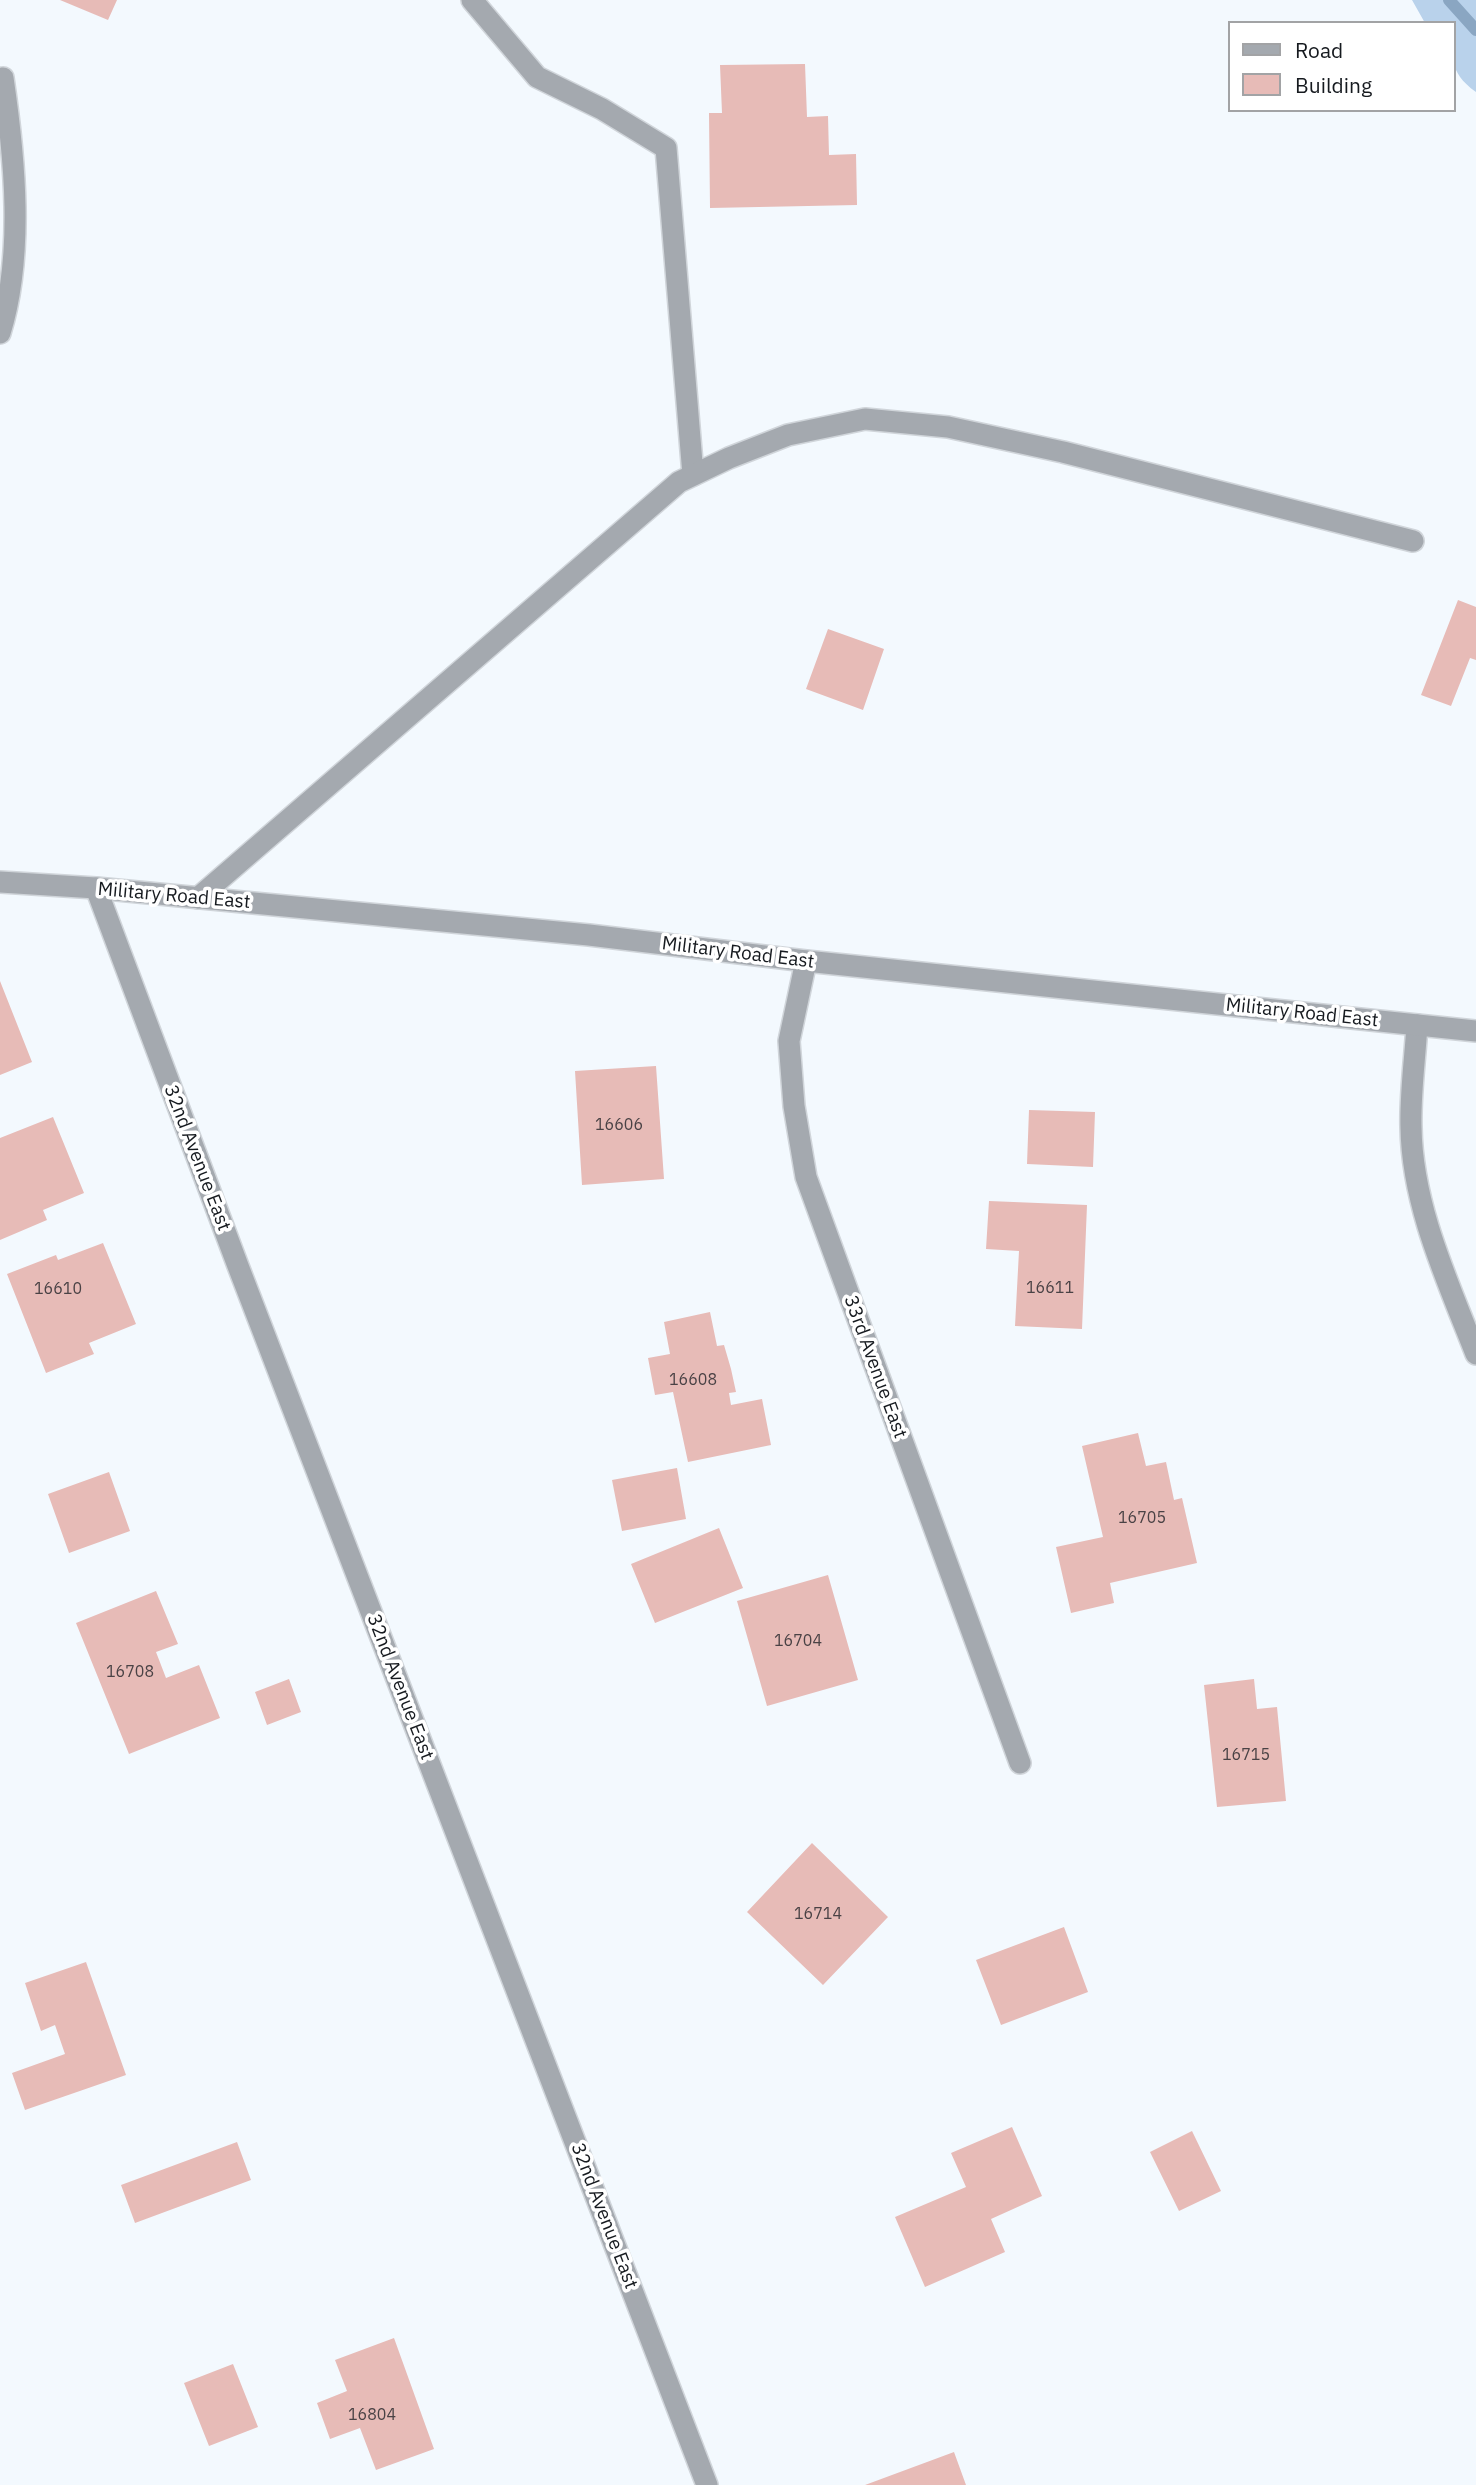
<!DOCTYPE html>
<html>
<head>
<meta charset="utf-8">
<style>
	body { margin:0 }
	#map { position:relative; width:1476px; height:2485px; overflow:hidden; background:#f3f9fe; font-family:"IBM Plex Sans",sans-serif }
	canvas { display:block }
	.legend { position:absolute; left:1228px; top:21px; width:228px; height:91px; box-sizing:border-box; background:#fff; border:2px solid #a2a3a5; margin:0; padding:9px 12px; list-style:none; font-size:21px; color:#161a1f }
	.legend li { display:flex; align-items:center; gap:14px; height:35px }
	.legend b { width:35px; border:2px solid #a2a3a5 }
</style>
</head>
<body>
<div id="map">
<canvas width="1476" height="2485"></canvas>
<ul class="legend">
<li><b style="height:9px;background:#a4a9af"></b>Road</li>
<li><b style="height:19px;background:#e7bbb7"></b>Building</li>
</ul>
</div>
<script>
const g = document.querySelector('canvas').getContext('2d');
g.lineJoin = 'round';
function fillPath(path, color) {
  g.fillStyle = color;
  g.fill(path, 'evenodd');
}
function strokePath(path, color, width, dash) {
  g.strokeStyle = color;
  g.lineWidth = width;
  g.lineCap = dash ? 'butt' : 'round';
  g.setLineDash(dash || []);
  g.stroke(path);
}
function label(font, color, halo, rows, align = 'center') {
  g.font = font + ' "IBM Plex Sans",sans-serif';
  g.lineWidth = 7;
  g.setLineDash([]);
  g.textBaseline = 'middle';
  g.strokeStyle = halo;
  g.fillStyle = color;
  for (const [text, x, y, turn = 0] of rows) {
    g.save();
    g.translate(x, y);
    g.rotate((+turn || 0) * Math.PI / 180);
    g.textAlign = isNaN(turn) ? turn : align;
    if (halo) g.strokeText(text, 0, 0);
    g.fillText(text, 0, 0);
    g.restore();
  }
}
const green = new Path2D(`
	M 1412,0 L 1476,0 L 1476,92 C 1447,71 1453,56 1453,23 L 1425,23 Z`);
const stream = new Path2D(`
	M 1449,0 L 1476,30`);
const building = new Path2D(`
	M 60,0 L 117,0 L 108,20 Z
	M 805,64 L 807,117 L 828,116 L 829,155 L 856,154 L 857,205 L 710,208 L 709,113 L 722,113 L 720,65 Z
	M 1458,600 L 1476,607 L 1476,660 L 1470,658 L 1451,706 L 1421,695 Z
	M 828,629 L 884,649 L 863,710 L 806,689 Z
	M 0,981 L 32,1062 L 0,1075 Z
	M 656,1066 L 664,1179 L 582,1185 L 575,1071 Z
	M 1029,1110 L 1095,1112 L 1093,1167 L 1027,1164 Z
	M 53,1117 L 84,1193 L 43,1210 L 47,1220 L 0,1240 L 0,1138 Z
	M 989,1201 L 1087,1205 L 1082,1329 L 1015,1326 L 1019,1251 L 986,1249 Z
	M 103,1243 L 136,1324 L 89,1343 L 94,1354 L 46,1373 L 7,1274 L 56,1255 L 58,1260 Z
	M 710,1312 L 717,1346 L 724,1345 L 731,1369 L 736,1392 L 729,1393 L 731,1405 L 762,1399 L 771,1445 L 688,1462 L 673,1392 L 655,1395 L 648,1358 L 670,1354 L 664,1322 Z
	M 1138,1433 L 1146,1466 L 1166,1462 L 1174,1500 L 1182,1498 L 1197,1563 L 1110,1583 L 1114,1603 L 1071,1613 L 1056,1547 L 1103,1537 L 1082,1446 Z
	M 677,1468 L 686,1519 L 622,1531 L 612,1480 Z
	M 109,1472 L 130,1531 L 69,1553 L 48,1494 Z
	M 719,1528 L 743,1588 L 655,1623 L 631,1564 Z
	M 828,1575 L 858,1680 L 767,1706 L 737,1601 Z
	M 156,1591 L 178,1644 L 156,1652 L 166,1678 L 199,1665 L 220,1718 L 129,1754 L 76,1623 Z
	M 289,1679 L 301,1712 L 267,1725 L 255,1692 Z
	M 1254,1679 L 1257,1709 L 1277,1707 L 1286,1801 L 1217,1807 L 1204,1685 Z
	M 812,1843 L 888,1917 L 823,1985 L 747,1912 Z
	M 1064,1927 L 1088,1992 L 1001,2025 L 976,1960 Z
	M 86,1962 L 126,2075 L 25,2110 L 12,2073 L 65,2054 L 55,2025 L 41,2031 L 25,1983 Z
	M 1012,2127 L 1042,2196 L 991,2219 L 1005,2252 L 925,2287 L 895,2217 L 966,2187 L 951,2153 Z
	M 1192,2131 L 1221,2191 L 1179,2211 L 1150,2152 Z
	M 237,2142 L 251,2180 L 135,2223 L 121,2185 Z
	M 394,2338 L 434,2449 L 376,2470 L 360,2428 L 330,2439 L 317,2403 L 347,2391 L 335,2360 Z
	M 233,2364 L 258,2427 L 209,2446 L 184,2383 Z
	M 954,2452 L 966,2485 L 865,2485 Z`);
const service = new Path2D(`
	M 472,0 L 537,77 L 602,109 L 666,148 L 693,475
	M 0,333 C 24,255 15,159 3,78`);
const minor = new Path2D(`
	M 96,888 L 238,1266 L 707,2485
	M 198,898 L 679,482 L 729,458 L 788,435 L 865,419 L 948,427 L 1063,452 L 1413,541
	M 806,961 L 789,1041 L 794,1106 L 806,1177 L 1020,1763
	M 1417,1025 C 1415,1059 1410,1094 1411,1127 C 1412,1206 1448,1282 1476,1354`);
const tertiary = new Path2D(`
	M 0,882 L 96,888 L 589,935 L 806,961 L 1476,1031`);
const numberNames = [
	["16606",619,1125],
	["16611",1050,1288],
	["16610",58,1289],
	["16608",693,1380],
	["16705",1142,1518],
	["16704",798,1641],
	["16708",130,1672],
	["16715",1246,1755],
	["16714",818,1914],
	["16804",372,2415]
];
const streetNames = [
	["Military Road East",174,896,5],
	["Military Road East",738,953,7],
	["Military Road East",1302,1013,6],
	["32nd Avenue East",197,1158,69],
	["33rd Avenue East",875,1367,70],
	["32nd Avenue East",400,1687,69],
	["32nd Avenue East",604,2216,69]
];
fillPath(green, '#b9d2eb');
strokePath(stream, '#8aa6c2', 12);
fillPath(building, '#e7bbb7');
strokePath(service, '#d0d5da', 24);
strokePath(minor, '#d0d5da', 24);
strokePath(tertiary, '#d0d5da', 24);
strokePath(service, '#a4a9af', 21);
strokePath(minor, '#a4a9af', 21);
strokePath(tertiary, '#a4a9af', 21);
label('16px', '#4a4245', null, numberNames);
label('19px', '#161a1f', '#fff', streetNames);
</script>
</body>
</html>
